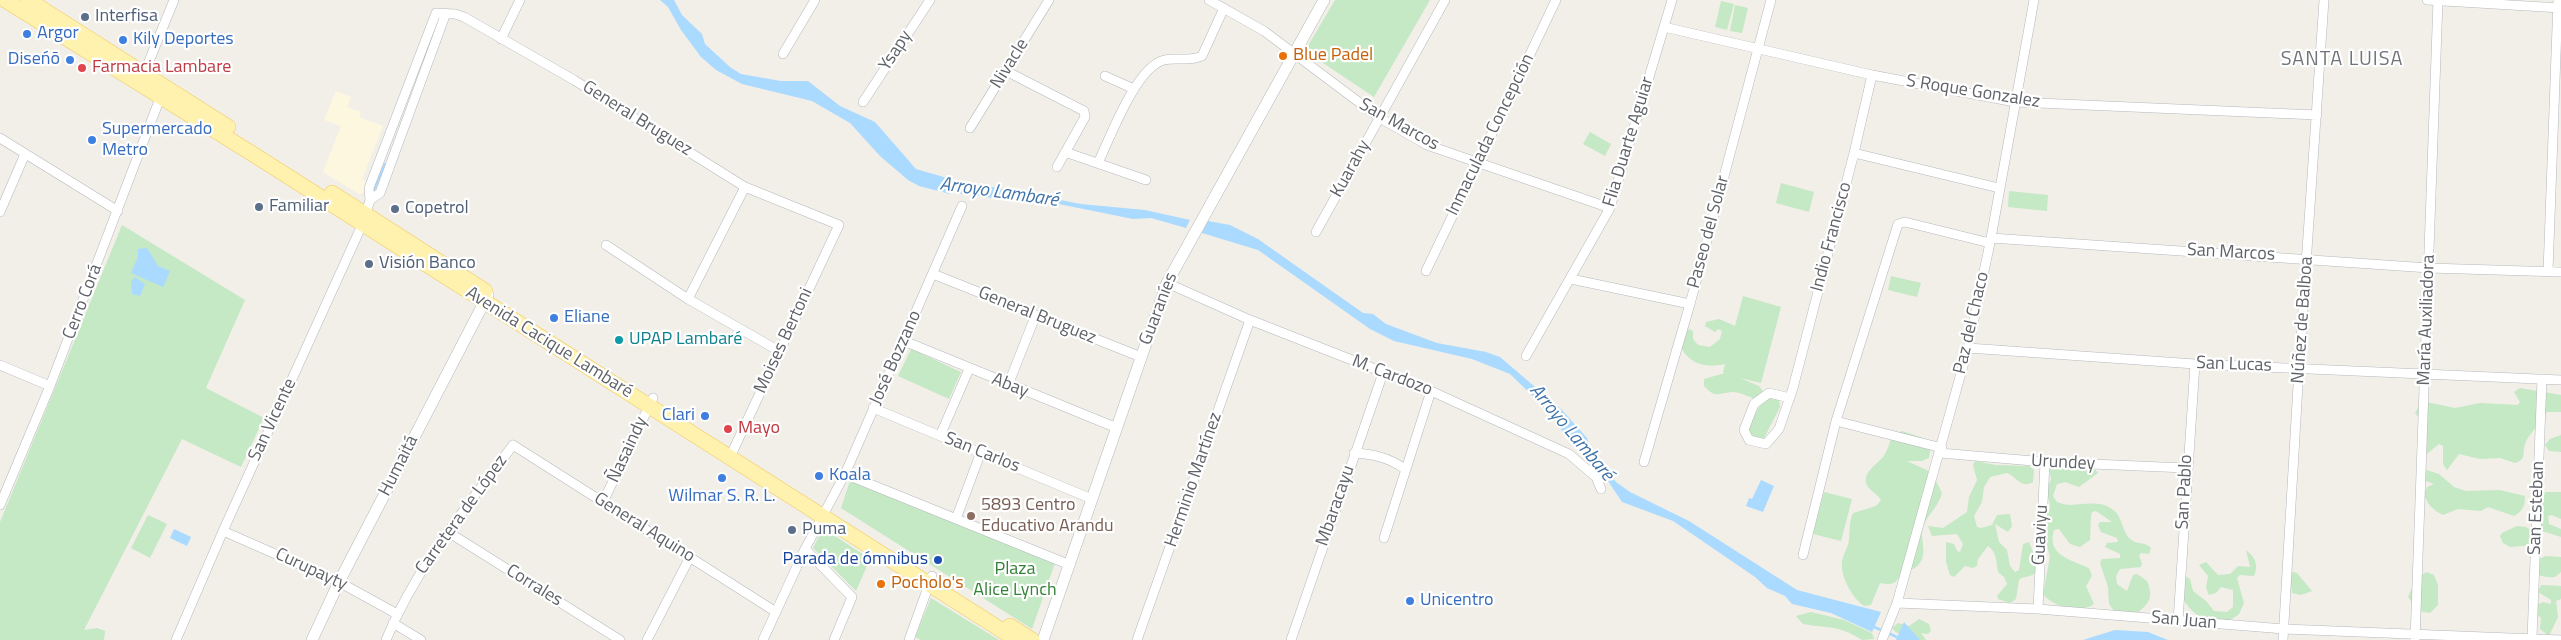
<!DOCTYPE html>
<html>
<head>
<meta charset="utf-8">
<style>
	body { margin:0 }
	canvas { display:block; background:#f1efe8 }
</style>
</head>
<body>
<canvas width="2561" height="640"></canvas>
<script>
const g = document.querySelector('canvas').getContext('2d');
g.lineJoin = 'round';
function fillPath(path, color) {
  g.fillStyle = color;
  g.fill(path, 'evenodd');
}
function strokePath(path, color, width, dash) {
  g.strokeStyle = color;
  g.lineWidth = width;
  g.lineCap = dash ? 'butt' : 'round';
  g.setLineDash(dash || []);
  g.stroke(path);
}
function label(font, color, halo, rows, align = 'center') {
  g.font = font + ' "Titillium Web",sans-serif';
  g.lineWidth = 4.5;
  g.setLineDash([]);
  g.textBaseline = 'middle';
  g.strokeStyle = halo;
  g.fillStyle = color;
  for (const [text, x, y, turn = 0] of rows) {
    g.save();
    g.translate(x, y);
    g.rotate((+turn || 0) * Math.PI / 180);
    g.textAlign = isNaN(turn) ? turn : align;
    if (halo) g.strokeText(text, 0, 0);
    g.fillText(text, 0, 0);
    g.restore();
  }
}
const commercial = new Path2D(`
	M 336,91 L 351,97 L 347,107 L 361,112 L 359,117 L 383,126 L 362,179 L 368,183 L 365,192 L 359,194 L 323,172 L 341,126 L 324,120 Z`);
const green = new Path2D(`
	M 1335,0 L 1430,0 L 1374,97 L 1305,51 Z
	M 1721,1 L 1734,4 L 1727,30 L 1715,27 Z
	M 1735,5 L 1748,8 L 1742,33 L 1730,31 Z
	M 1590,132 L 1611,144 L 1605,156 L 1583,144 Z
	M 1781,183 L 1814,192 L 1809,212 L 1776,203 Z
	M 2009,191 L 2048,195 L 2047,211 L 2008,207 Z
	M 122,225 L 245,300 L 206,388 L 264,418 L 241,467 L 182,439 L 84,630 L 97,628 L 105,631 L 104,640 L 0,640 L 0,522 Z
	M 1891,276 L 1921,283 L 1917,297 L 1888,290 Z
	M 1743,296 L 1781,307 L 1761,383 L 1740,378 L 1759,386 L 1764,393 L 1779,399 L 1780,407 L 1763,440 L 1755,440 L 1745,433 L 1760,405 L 1759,401 C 1752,398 1740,392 1733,392 C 1717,393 1716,399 1704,386 L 1704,379 L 1725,373 L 1723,372 L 1725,364 C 1706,368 1690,365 1681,347 L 1685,332 L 1689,329 L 1693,331 L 1693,339 L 1698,345 L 1710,347 L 1720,339 L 1722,331 L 1718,329 L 1715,332 L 1705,326 L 1706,322 L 1719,319 L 1735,326 Z
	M 911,349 L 961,372 L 949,399 L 898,376 Z
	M 2520,388 L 2561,395 L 2561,412 L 2547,412 C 2542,424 2529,432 2525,444 C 2522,454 2527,459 2515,463 L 2500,458 L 2480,459 L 2459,454 L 2447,470 L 2443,464 L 2443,446 L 2439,444 L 2427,454 L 2424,452 L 2422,423 L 2415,413 L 2419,406 L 2426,402 L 2455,408 L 2480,403 L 2518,405 L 2520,402 L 2514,392 Z
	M 1902,431 L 1926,439 L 1931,446 L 1929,458 L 1922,461 L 1907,461 L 1931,472 L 1942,493 C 1939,506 1928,514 1923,527 C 1919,540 1930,556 1916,567 C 1913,570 1909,569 1906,571 C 1894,579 1899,587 1880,583 L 1871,605 L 1864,606 C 1853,599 1840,576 1842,562 C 1843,554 1848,548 1849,540 C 1850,530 1849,522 1853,513 L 1876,506 L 1881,500 C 1877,493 1867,490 1866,482 C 1864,472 1877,464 1883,457 C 1888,451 1889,442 1893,435 Z
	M 2561,435 L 2561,452 L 2549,451 L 2545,445 L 2550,439 Z
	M 1975,461 L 1996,465 L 2029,466 L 2034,470 L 2033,482 C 2021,489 2017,477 2007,473 L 1990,477 L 1984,487 L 1982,502 L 1974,516 L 1977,527 L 1981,528 L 1992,525 L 1997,515 L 2010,514 L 2012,526 L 2008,532 L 1995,524 L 1999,542 L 2007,550 L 2010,566 L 2015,572 L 2019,570 L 2023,544 L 2029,542 C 2032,550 2041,566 2034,574 C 2030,577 2023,576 2019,580 L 2016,599 L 2010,603 L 1998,599 L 1997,596 L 2007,584 L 2004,577 L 1998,572 C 1996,562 1997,552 1988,546 L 1978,559 L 1977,566 L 1973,568 L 1965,566 L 1954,577 L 1950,575 L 1946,562 L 1946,542 L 1954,544 L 1957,551 L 1960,552 L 1963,544 L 1957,534 L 1932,536 L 1928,526 L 1943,528 L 1967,512 L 1969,497 L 1977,480 L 1973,465 Z
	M 2052,464 L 2094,468 L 2098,473 L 2079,487 L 2065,482 L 2057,484 L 2053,496 L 2057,502 C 2074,510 2094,497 2112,509 C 2123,516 2121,530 2130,539 C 2136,545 2145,541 2151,548 L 2149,554 L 2141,553 L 2139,556 L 2142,563 L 2141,567 L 2120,569 L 2116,576 L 2117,584 L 2127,591 L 2133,575 L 2137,574 L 2147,581 C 2154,597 2149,604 2137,613 L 2114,611 L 2109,604 L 2108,587 L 2100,563 L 2102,559 L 2120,558 L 2120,554 L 2105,547 L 2107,543 L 2118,542 L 2117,538 L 2101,532 L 2098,525 L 2100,522 L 2112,522 L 2096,511 L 2092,512 L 2091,516 L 2090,540 L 2080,547 L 2070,544 L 2059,529 L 2054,530 C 2046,555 2071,560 2089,568 L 2092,576 L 2086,586 L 2094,604 C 2080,614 2053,607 2043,594 L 2050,557 L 2042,527 L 2050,508 C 2049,490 2043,499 2051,479 L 2049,467 Z
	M 2423,469 L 2439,474 L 2454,487 L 2466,491 L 2500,490 L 2525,496 C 2525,506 2523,511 2514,516 L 2488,507 L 2481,511 L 2458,509 L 2443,515 C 2433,510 2428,505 2424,495 L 2427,487 L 2434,484 L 2423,480 Z
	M 850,481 L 1055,563 L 1032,629 L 841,508 Z
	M 1824,492 L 1852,499 L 1841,541 L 1813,534 Z
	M 2547,492 L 2561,492 L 2561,519 L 2552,515 L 2548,516 L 2549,524 L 2561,529 L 2561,537 L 2539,530 C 2536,519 2529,505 2535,494 Z
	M 148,515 L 167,524 L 150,558 L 131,548 Z
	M 2517,526 L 2526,527 L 2539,535 L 2535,545 L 2510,547 L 2503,543 L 2500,536 L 2502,533 Z
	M 823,528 L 870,559 L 856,591 L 813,548 Z
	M 2246,550 C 2255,557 2259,565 2254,576 L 2240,575 L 2237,578 L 2244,603 L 2239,614 C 2219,632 2184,615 2181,590 C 2180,586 2182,579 2183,574 L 2190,579 L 2193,591 L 2206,601 L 2214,611 L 2227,612 L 2233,607 L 2233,590 L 2221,587 L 2216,593 L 2209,595 L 2206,588 L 2208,576 L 2199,565 L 2206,562 L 2218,575 L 2230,574 L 2238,566 L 2250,567 Z
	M 2545,556 L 2561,557 L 2561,572 L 2555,577 C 2546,578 2535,576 2530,567 L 2531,564 Z
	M 2289,571 L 2297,573 L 2312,591 L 2301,595 L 2292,593 Z
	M 2426,572 L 2434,575 L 2438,585 L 2438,605 L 2430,613 L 2418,611 L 2408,597 L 2416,579 Z
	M 2541,585 L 2561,586 L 2561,599 L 2556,601 L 2558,617 L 2549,636 L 2540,629 L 2541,618 L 2535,613 L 2535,606 L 2543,602 L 2551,604 L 2551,600 L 2538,592 Z
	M 931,598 L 999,640 L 921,640 L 915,637 Z
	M 1811,612 L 1844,620 L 1872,633 L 1874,639 L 1862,640 C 1837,624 1830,629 1803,624 L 1796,616 Z
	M 1919,619 L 1929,624 L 1931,631 L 1928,634 L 1921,633 L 1926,640 C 1914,640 1900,638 1892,628 L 1898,623 L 1909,626 Z`);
const water = new Path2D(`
	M 660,0 L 674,0 L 682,15 L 702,34 L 705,44 L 730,67 L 741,74 L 781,81 L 808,81 L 840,106 L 875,122 L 916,169 L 947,178 L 950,194 L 919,186 L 908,180 L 880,156 L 850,123 L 812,101 L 742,84 L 716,70 L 701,57 L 681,30 L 668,7 Z
	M 956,180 L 1081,204 L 1145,210 L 1190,220 L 1186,228 L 1151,218 L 1133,219 L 1029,198 L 1000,199 L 956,193 Z
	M 1208,221 L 1230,225 L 1258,239 L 1363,313 L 1373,314 L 1386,324 L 1437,343 L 1486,352 L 1500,357 L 1562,410 L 1587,438 L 1592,454 L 1616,482 L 1630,492 L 1689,521 L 1797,590 L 1881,612 L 1872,632 L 1831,613 L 1792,604 L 1785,596 L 1767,588 L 1755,577 L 1673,521 L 1622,502 L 1606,478 L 1575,447 L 1541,404 L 1510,374 L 1472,359 L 1394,341 L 1370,329 L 1258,250 L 1202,233 Z
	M 147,248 L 158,266 L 170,271 L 163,287 L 131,273 L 138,257 L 138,249 Z
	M 135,277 L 145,284 L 140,296 L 132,294 L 131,282 Z
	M 1761,480 L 1774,486 L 1763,512 L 1746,506 L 1749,498 L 1752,499 Z
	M 174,529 L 191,537 L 187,546 L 170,538 Z
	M 1904,622 L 1920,640 L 1896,640 Z
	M 2115,630 L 2148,632 L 2168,640 L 2083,640 Z`);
const stream = new Path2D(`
	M 947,188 L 959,189
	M 374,190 L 385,164
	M 1872,626 L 1883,631
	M 1888,633 L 1903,640`);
const minor = new Path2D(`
	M 1209,0 L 1264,31 L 1380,118 L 1427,145 L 1610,208
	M 2427,0 L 2561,8
	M 1664,27 L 1872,75 L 2015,102 L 2317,115
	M 501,39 L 520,0
	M 783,54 L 815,0
	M 1006,71 L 1084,111 L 1085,117 L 1057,167
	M 143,76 L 174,0
	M 1105,76 L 1134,89
	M 863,102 L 930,0
	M 970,128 L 1049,0
	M 0,138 L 118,211
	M 1065,152 L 1146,180
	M 1854,153 L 1999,188
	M 1098,163 C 1110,138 1136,67 1164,60 C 1177,57 1189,62 1202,56 L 1224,8
	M 370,200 L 380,193 L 446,13
	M 0,212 L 25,154
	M 1316,232 L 1445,0
	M 1991,238 L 2429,268 L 2561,272
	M 606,245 L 688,299 L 779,351
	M 1426,271 L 1556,0
	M 2548,272 L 2558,0
	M 933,274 L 1141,357
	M 1571,279 L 1690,304
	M 1167,283 L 1250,320 L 1431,391 L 1569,454 L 1596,477 L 1601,489
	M 688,299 L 745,187
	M 904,341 L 1117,428
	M 1968,348 L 2195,364 L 2561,380
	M 1526,356 L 1610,208 L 1672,0
	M 0,365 L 50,386
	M 1008,385 L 1035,317
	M 1790,398 L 1769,393 L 1754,404 L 1744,430 L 1749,440 L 1766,444 L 1779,429 L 1793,388 L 1854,153 L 1872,75
	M 873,408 L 1092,499
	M 1836,421 L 1942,448
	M 940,436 L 969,369
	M 1354,453 C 1374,454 1389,458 1405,469
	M 1940,453 L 2045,462 L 2186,468
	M 1644,462 L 1690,304 L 1771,0
	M 845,474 L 1070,565
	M 603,502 L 653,398
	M 0,505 L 50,386 L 162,93
	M 956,519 L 981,452
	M 223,531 L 339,582 L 397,614
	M 448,532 L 620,640
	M 1384,538 L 1431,391
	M 805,549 L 852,597 L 834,640
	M 1803,555 L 1836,421 L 1898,224 L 1905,222 L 1990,243
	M 1897,603 L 2038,609 L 2284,629 L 2561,640
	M 2038,609 L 2045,462
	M 2178,621 L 2195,364
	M 393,623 L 421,640
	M 2532,638 L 2542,379
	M 176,640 L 223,531 L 362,225 L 370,200 L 369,188 L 436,13 L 455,14 L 464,17 L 574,80 L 745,187 L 839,225 L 730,457
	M 386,640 C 416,567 466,508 513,445 L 776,612
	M 647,640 L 690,557
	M 763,640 L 805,549 L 845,474 L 962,206
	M 909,640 L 932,576
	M 1137,640 L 1250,320
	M 1291,640 L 1383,373
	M 1882,640 L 1897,603 L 1968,348 L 1991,238 L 2034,0
	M 2283,640 L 2299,368 L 2324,0
	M 2415,640 L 2438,0`);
const tertiary = new Path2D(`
	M 312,640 L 339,582 L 488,295
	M 1043,640 L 1167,283 L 1324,0`);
const primary = new Path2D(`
	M 5,0 L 256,156 L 1017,640
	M 28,0 L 228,127
	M 332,193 L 485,291
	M 1010,626 L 1032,640`);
const markers = [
	[85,17,5,"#5c6f8a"],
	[27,34,5,"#3f7fe0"],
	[123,40,5,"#3f7fe0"],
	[1283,56,5,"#e8710a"],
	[70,60,5,"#3f7fe0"],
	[82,68,5,"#e0444e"],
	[92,140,5,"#3f7fe0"],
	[259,207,5,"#5c6f8a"],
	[395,209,5,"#5c6f8a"],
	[369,264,5,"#5c6f8a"],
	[554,318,5,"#3f7fe0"],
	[619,340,5,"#0f9aa8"],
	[705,416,5,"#3f7fe0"],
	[728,429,5,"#e0444e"],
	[819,476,5,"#3f7fe0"],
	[722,478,5,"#3f7fe0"],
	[971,516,5,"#8d6e63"],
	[792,530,5,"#5c6f8a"],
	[938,560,5,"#1a4fb4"],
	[881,584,5,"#e8710a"],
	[1410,601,5,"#3f7fe0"]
];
const serviceNames = [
	["Interfisa",95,17],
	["Familiar",269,207],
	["Copetrol",405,209],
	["Visión Banco",379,264],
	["Puma",802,530]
];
const shopNames = [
	["Argor",37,34],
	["Kily Deportes",133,40],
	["Diseńō",60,60,"right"],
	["Supermercado",102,130],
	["Metro",102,151],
	["Eliane",564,318],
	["Clari",695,416,"right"],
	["Koala",829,476],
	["Wilmar S. R. L.",722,497,"center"],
	["Unicentro",1420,601]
];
const streetNames = [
	["Ysapy",896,51,-57],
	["Nivacle",1010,64,-58],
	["S Roque Gonzalez",1973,92,9],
	["General Bruguez",637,119,32],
	["San Marcos",1399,125,29],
	["Inmaculada Concepción",1491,135,-64],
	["Flia Duarte Aguiar",1629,142,-73],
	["Kuarahy",1351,169,-61],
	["Paseo del Solar",1709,232,-75],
	["Indio Francisco",1832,237,-75],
	["San Marcos",2231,253,3],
	["Cerro Corá",83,302,-69],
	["Guaraníes",1159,309,-69],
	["General Bruguez",1037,316,22],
	["Núñez de Balboa",2303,320,-86],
	["María Auxiliadora",2427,320,-88],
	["Paz del Chaco",1972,323,-77],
	["Moises Bertoni",784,341,-65],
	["Avenida Cacique Lambaré",549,343,32],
	["José Bozzano",896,358,-66],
	["San Lucas",2234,365,2],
	["M. Cardozo",1392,376,21],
	["Abay",1010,386,22],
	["San Vicente",273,420,-65],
	["Ñasaindy",628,450,-65],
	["San Carlos",982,453,22],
	["Urundey",2063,463,3],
	["Humaitá",399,466,-63],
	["Herminio Martínez",1194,480,-71],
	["San Pablo",2185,492,-87],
	["Mbaracayu",1336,506,-71],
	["San Esteban",2537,508,-88],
	["Carretera de López",462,515,-54],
	["General Aquino",644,528,32],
	["Guaviyu",2041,535,-87],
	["Curupayty",311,570,25],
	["Corrales",534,586,32],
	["San Juan",2184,621,5]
];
const foodNames = [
	["Blue Padel",1293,56],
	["Pocholo's",891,584]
];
const healthNames = [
	["Farmacia Lambare",92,68],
	["Mayo",738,429]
];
const cultureNames = [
	["UPAP Lambaré",629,340]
];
const educationNames = [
	["5893 Centro",981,506],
	["Educativo Arandu",981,527]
];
const transitNames = [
	["Parada de ómnibus",928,560]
];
const parkNames = [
	["Plaza",1015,570],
	["Alice Lynch",1015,591]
];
const waterNames = [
	["Arroyo Lambaré",999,193,8],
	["Arroyo Lambaré",1571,433,50]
];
const quarterNames = [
	["SANTA LUISA",2342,60]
];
fillPath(commercial, '#fef7e0');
fillPath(green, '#c5e8c5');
fillPath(water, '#aadaff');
strokePath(stream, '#aadaff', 2.5);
strokePath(minor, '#b5b8bc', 10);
strokePath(tertiary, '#b5b8bc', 12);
strokePath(primary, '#f2c960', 16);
strokePath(minor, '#fff', 9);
strokePath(tertiary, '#fff', 11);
strokePath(primary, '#fff2af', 15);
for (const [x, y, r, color] of markers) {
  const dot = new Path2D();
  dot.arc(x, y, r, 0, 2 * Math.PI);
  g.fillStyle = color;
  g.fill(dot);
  strokePath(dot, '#fff', 2);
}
label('18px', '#4e5e75', '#fff', serviceNames, 'left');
label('18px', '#366cbe', '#fff', shopNames, 'left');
label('18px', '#5f6368', '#fff', streetNames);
label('18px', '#c56008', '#fff', foodNames, 'left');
label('18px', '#be3a42', '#fff', healthNames, 'left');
label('18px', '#0d838f', '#fff', cultureNames, 'left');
label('18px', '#785e54', '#fff', educationNames, 'left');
label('18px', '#164399', '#fff', transitNames, 'right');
label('18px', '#348238', '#fff', parkNames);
label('italic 19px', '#4174aa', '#fff', waterNames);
g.letterSpacing = '1px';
label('20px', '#70757a', '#fff', quarterNames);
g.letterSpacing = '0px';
</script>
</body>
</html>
